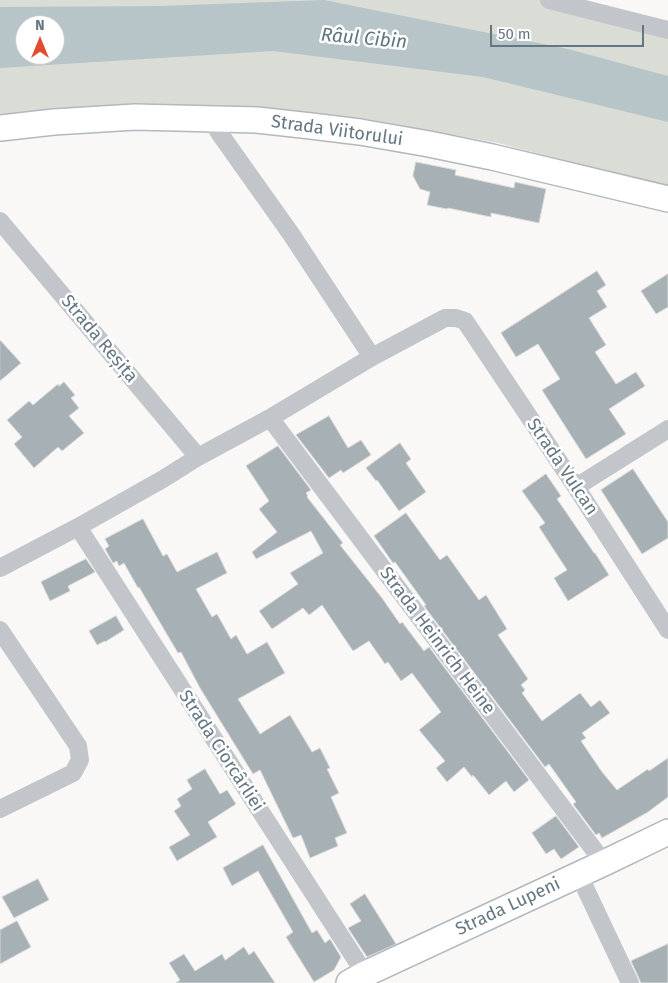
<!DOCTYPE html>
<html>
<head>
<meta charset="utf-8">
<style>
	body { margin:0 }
	#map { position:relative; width:668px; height:983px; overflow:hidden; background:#f9f8f6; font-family:"Fira Sans",sans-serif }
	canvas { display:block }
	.north { position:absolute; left:15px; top:15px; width:50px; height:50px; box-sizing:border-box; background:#fff; border:1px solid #c1c8cd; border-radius:50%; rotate:0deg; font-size:14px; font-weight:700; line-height:20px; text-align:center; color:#647681 }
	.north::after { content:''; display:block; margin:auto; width:18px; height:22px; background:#e04d2f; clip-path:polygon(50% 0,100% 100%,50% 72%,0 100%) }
	.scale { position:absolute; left:490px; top:25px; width:154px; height:22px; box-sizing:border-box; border:2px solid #647681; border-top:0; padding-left:6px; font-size:15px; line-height:18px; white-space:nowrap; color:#647681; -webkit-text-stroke:4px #fff; paint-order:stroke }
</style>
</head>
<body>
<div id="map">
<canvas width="668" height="983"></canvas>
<div class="north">N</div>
<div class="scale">50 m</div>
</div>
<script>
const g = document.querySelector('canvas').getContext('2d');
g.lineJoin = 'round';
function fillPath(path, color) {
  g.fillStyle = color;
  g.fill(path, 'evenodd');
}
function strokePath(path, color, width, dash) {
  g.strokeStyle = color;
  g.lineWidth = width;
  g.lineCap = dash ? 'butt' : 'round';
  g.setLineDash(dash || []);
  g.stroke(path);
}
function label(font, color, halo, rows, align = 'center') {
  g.font = font + ' "Fira Sans",sans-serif';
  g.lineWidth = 5;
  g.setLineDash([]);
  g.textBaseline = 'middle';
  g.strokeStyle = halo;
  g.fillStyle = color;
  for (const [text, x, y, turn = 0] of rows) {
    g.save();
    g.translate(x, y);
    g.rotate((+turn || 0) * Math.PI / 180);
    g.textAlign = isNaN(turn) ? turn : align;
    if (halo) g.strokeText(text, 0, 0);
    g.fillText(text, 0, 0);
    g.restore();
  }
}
const green = new Path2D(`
	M 0,0 L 564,0 L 668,25 L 668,188 L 498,143 L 366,119 L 218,107 L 0,114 ZM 25,25 L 55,25 L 55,55 L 25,55 Z`);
const water = new Path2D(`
	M 324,0 L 568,49 L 668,76 L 668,122 L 483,77 L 273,51 L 0,68 L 0,7 L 161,6 ZM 25,25 L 55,25 L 55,55 L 25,55 Z`);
const building = new Path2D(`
	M 416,162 L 456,170 L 455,175 L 514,188 L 515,182 L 546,189 L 539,223 L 491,213 L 491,217 L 448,208 L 447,209 L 427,205 L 430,192 L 420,189 L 413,176 Z
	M 597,271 L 606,285 L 597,291 L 607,307 L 589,318 L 606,345 L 595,352 L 616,384 L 636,372 L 645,386 L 609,409 L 626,434 L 586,459 L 542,390 L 560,379 L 538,344 L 516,357 L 501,333 Z
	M 668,274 L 668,307 L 656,314 L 641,291 Z
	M 0,340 L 21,363 L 0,381 Z
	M 64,382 L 75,395 L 71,398 L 79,408 L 69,416 L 84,433 L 62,451 L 58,447 L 34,468 L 14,444 L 22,437 L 7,420 L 29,401 L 33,405 L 58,384 L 59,386 Z
	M 329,416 L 348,448 L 361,440 L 371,455 L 343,473 L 341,470 L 329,478 L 296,435 Z
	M 400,443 L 411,459 L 406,463 L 426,492 L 399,511 L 377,480 L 376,481 L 366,468 Z
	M 278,446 L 311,490 L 306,493 L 308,496 L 307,497 L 343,543 L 340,545 L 382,598 L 400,624 L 402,622 L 424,651 L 429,647 L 529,780 L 514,792 L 506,781 L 489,795 L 473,775 L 472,777 L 464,767 L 447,782 L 436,768 L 445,761 L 419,730 L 441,712 L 412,673 L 401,681 L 388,662 L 385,664 L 369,641 L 353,651 L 322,605 L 309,615 L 303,608 L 272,629 L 259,611 L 298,584 L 290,573 L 323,553 L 311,531 L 256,559 L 252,552 L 277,532 L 259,509 L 269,501 L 246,466 Z
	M 633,469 L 668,522 L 668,538 L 642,554 L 601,490 Z
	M 546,474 L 561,496 L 557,499 L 594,553 L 595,553 L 609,575 L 568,601 L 554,578 L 567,570 L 539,527 L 545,523 L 522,491 Z
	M 406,513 L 440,560 L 447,555 L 479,600 L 486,595 L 507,629 L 498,635 L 528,679 L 521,685 L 525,690 L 522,693 L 542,721 L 580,693 L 591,707 L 600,700 L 610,713 L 582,733 L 586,738 L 581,741 L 602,772 L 617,790 L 648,769 L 649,771 L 668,758 L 668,797 L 648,812 L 602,838 L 599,833 L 596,835 L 573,804 L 576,802 L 549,764 L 545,767 L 424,606 L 426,605 L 395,562 L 393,563 L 374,536 Z
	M 143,519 L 163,556 L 167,554 L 177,572 L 217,552 L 227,573 L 196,589 L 212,617 L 217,614 L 231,639 L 236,635 L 247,654 L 267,642 L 285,673 L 238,699 L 260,734 L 290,715 L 312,752 L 320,748 L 330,768 L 327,769 L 339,793 L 331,797 L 347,833 L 335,838 L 338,846 L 310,858 L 301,835 L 293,838 L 260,770 L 253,774 L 200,688 L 181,652 L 178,653 L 139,587 L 138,588 L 124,563 L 119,566 L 117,561 L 113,563 L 105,549 L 109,546 L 105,539 Z
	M 86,559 L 95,572 L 68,586 L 70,591 L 50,601 L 41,582 Z
	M 116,616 L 124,630 L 105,642 L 105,641 L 97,645 L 89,631 Z
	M 205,769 L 220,794 L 227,790 L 236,804 L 208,822 L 217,837 L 177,861 L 169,847 L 190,835 L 174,811 L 181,806 L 177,799 L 192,789 L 187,780 Z
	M 556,816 L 579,847 L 561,859 L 554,849 L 546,854 L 532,833 Z
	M 263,845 L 312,933 L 317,930 L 325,943 L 330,939 L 341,957 L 334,970 L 314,982 L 286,937 L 293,932 L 258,871 L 232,886 L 223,868 Z
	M 38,879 L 49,900 L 14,918 L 2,897 Z
	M 365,894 L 396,944 L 367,957 L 348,928 L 361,921 L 350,904 Z
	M 17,921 L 31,947 L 0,964 L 0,930 Z
	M 668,944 L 668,983 L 641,983 L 631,961 Z
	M 244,947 L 249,955 L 254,951 L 275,983 L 176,983 L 180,980 L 169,963 L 184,954 L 195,971 L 222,954 L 225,960 Z`);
const street = new Path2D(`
	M 549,0 L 668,30
	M 211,119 L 220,134 L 291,234 L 372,357
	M 0,221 L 198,457
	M 270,418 L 604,863
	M 576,487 L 668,429
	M 78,527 L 365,974
	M 0,568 L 78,527 L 163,479 L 198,457 L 270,418 L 372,357 L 445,318 L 456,318 L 465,321 L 576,487 L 668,630
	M 0,630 L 78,746 L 80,760 L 73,773 L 0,809
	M 579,875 L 630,983`);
const secondary = new Path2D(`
	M 0,128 L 54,122 L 135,117 L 257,120 L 311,126 L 360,132 L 429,144 L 492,157 L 668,199
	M 349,983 L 365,974 L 604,863 L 668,832`);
const streetNames = [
	["Strada Viitorului",337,131,8],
	["Strada Reșița",99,339,50],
	["Strada Vulcan",562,467,56],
	["Strada Heinrich Heine",437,641,53],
	["Strada Ciorcârliei",221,751,57],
	["Strada Lupeni",508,907,-25]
];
const waterNames = [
	["Râul Cibin",364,39,5]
];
fillPath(green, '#d9ddd5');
fillPath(water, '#b7c5c8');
fillPath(building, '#a6b0b5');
strokePath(building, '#dadad8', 1);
strokePath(secondary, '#b2b8bd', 28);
strokePath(street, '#c2c6ca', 18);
strokePath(secondary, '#fff', 25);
label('18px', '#647681', '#fff', streetNames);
label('italic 19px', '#5f757b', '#fff', waterNames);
</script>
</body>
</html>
